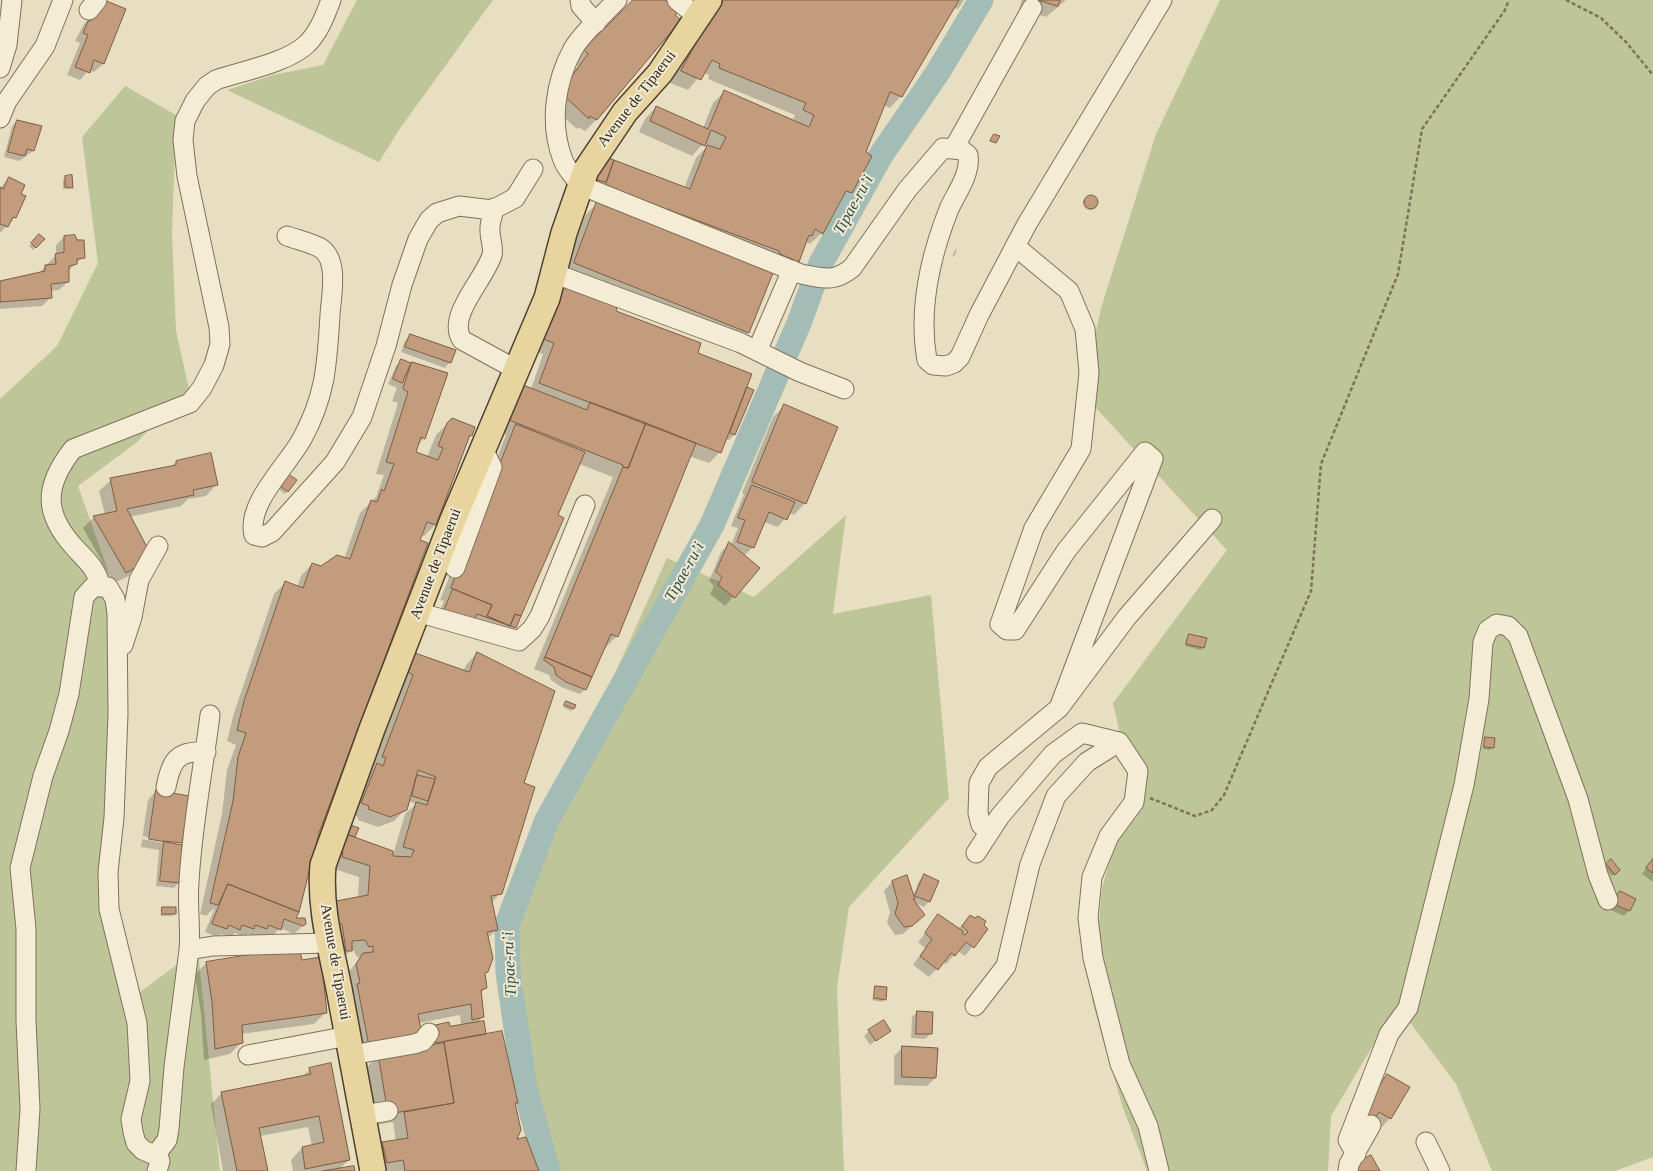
<!DOCTYPE html>
<html>
<head>
<meta charset="utf-8">
<style>
	body { margin:0 }
	canvas { display:block; background:#e8dfc3 }
</style>
</head>
<body>
<canvas width="1653" height="1171"></canvas>
<script>
const g = document.querySelector('canvas').getContext('2d');
g.lineJoin = 'round';
function fillPath(path, color) {
  g.fillStyle = color;
  g.fill(path, 'evenodd');
}
function strokePath(path, color, width, dash) {
  g.strokeStyle = color;
  g.lineWidth = width;
  g.lineCap = dash ? 'butt' : 'round';
  g.setLineDash(dash || []);
  g.stroke(path);
}
function label(font, color, halo, rows, align = 'center') {
  g.font = font + ' Georgia,serif';
  g.lineWidth = 4;
  g.setLineDash([]);
  g.textBaseline = 'middle';
  g.strokeStyle = halo;
  g.fillStyle = color;
  for (const [text, x, y, turn = 0] of rows) {
    g.save();
    g.translate(x, y);
    g.rotate((+turn || 0) * Math.PI / 180);
    g.textAlign = isNaN(turn) ? turn : align;
    if (halo) g.strokeText(text, 0, 0);
    g.fillText(text, 0, 0);
    g.restore();
  }
}
const green = new Path2D(`
	M 357,0 L 493,0 L 401,127 L 379,162 L 227,90 L 273,75 L 323,65 Z
	M 1220,0 L 1653,0 L 1653,1157 L 1615,1171 L 1492,1171 L 1456,1084 L 1397,1005 L 1331,1116 L 1328,1171 L 1147,1171 L 1123,1108 L 1092,1001 L 1102,888 L 1131,784 L 1113,703 L 1227,550 L 1083,394 L 1101,308 L 1156,134 Z
	M 125,86 L 176,115 L 172,234 L 176,331 L 189,389 L 137,442 L 78,486 L 122,610 L 112,870 L 128,1001 L 198,949 L 220,1171 L 0,1171 L 0,399 L 57,346 L 98,263 L 82,137 Z
	M 846,515 L 833,614 L 931,595 L 949,798 L 849,907 L 837,988 L 844,1171 L 551,1171 L 529,1089 L 513,1003 L 513,916 L 536,829 L 556,784 L 594,720 L 667,558 L 754,597 Z`);
const shadow = new Path2D(`
	M 634,0 L 663,0 L 679,20 L 596,120 L 585,131 L 578,127 L 577,129 L 549,104 L 578,66 L 574,62 Z
	M 717,0 L 964,0 L 958,9 L 954,8 L 901,96 L 890,108 L 884,105 L 851,192 L 839,203 L 822,233 L 810,244 L 805,241 L 798,261 L 786,272 L 592,185 L 607,158 L 684,188 L 696,158 L 708,145 L 704,143 L 692,156 L 639,132 L 645,119 L 656,107 L 703,128 L 713,103 L 724,92 L 792,122 L 795,115 L 708,79 L 709,75 L 703,72 L 688,90 L 670,83 Z
	M 1022,0 L 1066,0 L 1046,17 L 1019,9 Z
	M 125,10 L 103,64 L 94,72 L 89,70 L 80,80 L 67,75 L 80,43 L 75,41 L 84,24 L 91,17 Z
	M 18,121 L 33,151 L 19,161 L 4,157 L 12,126 Z
	M 65,177 L 72,187 L 69,189 L 63,189 L 63,180 Z
	M 9,178 L 20,194 L 15,217 L 0,233 L 0,188 Z
	M1083 203a7 7 0 1 1 14 0a7 7 0 1 1-14 0Z
	M 598,203 L 748,332 L 737,344 L 563,274 L 586,214 Z
	M 39,236 L 43,239 L 33,250 L 29,246 Z
	M 64,237 L 83,257 L 68,271 L 68,282 L 59,290 L 50,291 L 51,297 L 42,306 L 0,309 L 0,282 L 39,273 L 56,255 L 56,245 Z
	M 957,248 L 955,255 L 952,257 L 955,250 Z
	M 551,299 L 614,312 L 696,353 L 744,393 L 748,389 L 734,435 L 729,440 L 725,439 L 720,452 L 709,463 L 689,456 L 617,636 L 606,647 L 604,647 L 585,689 L 580,694 L 561,687 L 551,680 L 549,675 L 534,669 L 613,477 L 579,464 L 557,516 L 562,518 L 515,628 L 506,636 L 436,621 L 444,601 L 440,600 L 506,435 L 498,432 L 512,397 L 531,389 L 543,354 L 532,350 Z
	M 410,336 L 450,362 L 445,368 L 401,352 L 405,341 Z
	M 402,360 L 406,370 L 413,364 L 424,438 L 417,446 L 414,453 L 427,457 L 436,435 L 452,419 L 471,435 L 467,439 L 435,525 L 424,536 L 421,535 L 317,833 L 294,919 L 305,924 L 294,934 L 280,928 L 271,937 L 261,934 L 258,937 L 248,934 L 244,937 L 235,933 L 231,937 L 221,934 L 217,937 L 205,932 L 215,907 L 206,916 L 200,914 L 222,814 L 227,770 L 236,745 L 227,741 L 234,713 L 274,594 L 285,583 L 297,587 L 301,576 L 312,564 L 322,568 L 344,559 L 360,513 L 376,497 L 384,475 L 376,474 L 398,403 L 392,401 L 397,388 L 388,384 L 396,366 Z
	M 784,406 L 805,503 L 794,515 L 789,513 L 778,527 L 764,522 L 753,547 L 744,556 L 758,568 L 725,606 L 710,594 L 714,586 L 709,581 L 721,552 L 730,544 L 731,545 L 738,528 L 731,526 L 744,494 L 742,493 L 773,417 Z
	M 176,462 L 217,484 L 206,496 L 188,499 L 181,506 L 129,517 L 149,552 L 129,576 L 114,583 L 83,528 L 94,517 L 105,515 L 99,491 L 111,480 L 171,467 Z
	M 284,476 L 287,491 L 285,494 L 276,487 Z
	M 1189,635 L 1203,648 L 1201,650 L 1185,646 Z
	M 477,653 L 522,784 L 501,893 L 491,903 L 497,929 L 487,939 L 487,971 L 484,975 L 486,988 L 480,994 L 483,1017 L 477,1023 L 485,1033 L 482,1036 L 517,1102 L 514,1105 L 515,1140 L 537,1171 L 375,1171 L 372,1155 L 383,1144 L 396,1142 L 393,1122 L 377,1125 L 367,1067 L 379,1055 L 449,1028 L 461,1026 L 460,1015 L 419,1023 L 358,1056 L 345,976 L 361,957 L 357,957 L 354,951 L 350,951 L 340,961 L 325,914 L 337,903 L 358,899 L 359,877 L 331,868 L 348,829 L 354,837 L 353,838 L 392,858 L 405,814 L 416,804 L 408,801 L 406,809 L 394,821 L 378,827 L 358,820 L 358,817 L 350,814 L 366,776 L 373,769 L 371,768 L 402,687 L 397,684 L 404,666 L 415,654 L 463,672 L 466,665 Z
	M 564,705 L 573,709 L 571,711 L 563,707 Z
	M 1486,738 L 1493,747 L 1490,750 L 1483,749 Z
	M 156,791 L 179,882 L 174,888 L 156,886 L 159,850 L 141,847 L 148,800 ZM 143,836 L 166,841 L 164,843 L 142,839 Z
	M 1653,858 L 1653,882 L 1642,874 Z
	M 1611,861 L 1618,870 L 1612,876 L 1604,867 Z
	M 924,876 L 929,901 L 924,907 L 914,902 L 915,923 L 903,934 L 895,935 L 887,923 L 890,912 L 884,891 L 892,882 L 913,896 L 919,881 Z
	M 1620,892 L 1629,910 L 1624,916 L 1609,909 Z
	M 163,908 L 174,914 L 172,916 L 160,916 Z
	M 939,916 L 958,929 L 970,916 L 986,929 L 965,956 L 958,951 L 946,964 L 943,962 L 929,977 L 913,965 L 925,948 L 918,942 Z
	M 275,956 L 301,961 L 326,1012 L 314,1024 L 241,1034 L 242,1042 L 230,1054 L 204,1060 L 201,1014 L 195,975 L 206,963 Z
	M 876,987 L 884,1000 L 882,1002 L 872,1000 Z
	M 917,1012 L 930,1034 L 925,1039 L 911,1038 L 912,1017 Z
	M 890,1030 L 870,1045 L 864,1036 L 869,1031 Z
	M 903,1047 L 935,1078 L 927,1086 L 894,1085 L 894,1056 Z
	M 310,1069 L 349,1160 L 339,1169 L 354,1171 L 293,1171 L 291,1160 L 302,1148 L 312,1146 L 308,1127 L 260,1136 L 267,1171 L 223,1171 L 211,1104 L 222,1093 L 302,1077 Z
	M 1388,1076 L 1408,1087 L 1390,1118 L 1382,1127 L 1372,1121 L 1355,1126 L 1379,1084 Z`);
const river = new Path2D(`
	M 548,1171 L 525,1089 L 508,973 L 507,925 L 547,820 L 712,525 L 799,323 L 821,263 L 881,155 L 938,72 L 981,0`);
const building = new Path2D(`
	M 104,0 L 126,9 L 104,64 L 94,60 L 90,73 L 75,67 L 88,35 L 83,33 L 88,21 L 90,21 Z
	M 633,0 L 665,0 L 679,11 L 675,15 L 681,20 L 597,120 L 590,116 L 589,119 L 560,92 L 588,54 L 584,50 Z
	M 720,0 L 959,0 L 902,97 L 890,92 L 866,152 L 872,156 L 852,193 L 846,191 L 823,234 L 815,229 L 812,236 L 809,235 L 799,262 L 780,254 L 779,251 L 605,186 L 614,160 L 690,189 L 707,145 L 720,149 L 726,137 L 711,130 L 705,146 L 650,121 L 656,106 L 708,129 L 724,90 L 809,127 L 814,115 L 803,110 L 806,103 L 719,68 L 720,64 L 712,60 L 701,80 L 681,71 Z
	M 1038,0 L 1060,0 L 1058,6 Z
	M 17,120 L 42,126 L 34,151 L 27,149 L 25,156 L 8,152 Z
	M 994,134 L 1000,136 L 996,143 L 990,141 Z
	M 606,157 L 614,160 L 606,182 L 596,180 Z
	M 72,175 L 73,188 L 65,187 L 65,176 Z
	M 9,177 L 25,185 L 21,194 L 26,196 L 16,218 L 13,217 L 8,227 L 0,224 L 0,187 L 3,189 Z
	M1084 202a7 7 0 1 1 14 0a7 7 0 1 1-14 0Z
	M 597,201 L 773,273 L 749,333 L 574,263 Z
	M 39,234 L 45,239 L 36,248 L 31,243 Z
	M 75,235 L 77,240 L 84,240 L 85,258 L 77,259 L 77,264 L 69,266 L 69,282 L 51,284 L 52,298 L 0,302 L 0,281 L 45,271 L 45,265 L 56,264 L 55,254 L 64,252 L 64,236 Z
	M 562,287 L 617,307 L 616,311 L 701,343 L 698,353 L 752,374 L 721,453 L 539,383 L 554,343 L 543,339 Z
	M 410,334 L 456,350 L 451,363 L 405,347 Z
	M 401,359 L 411,363 L 402,383 L 393,379 Z
	M 412,362 L 448,373 L 425,439 L 421,437 L 416,452 L 438,460 L 443,448 L 438,446 L 447,423 L 452,418 L 475,427 L 472,436 L 470,435 L 436,525 L 427,522 L 420,540 L 428,543 L 319,833 L 299,912 L 228,884 L 218,905 L 210,903 L 233,801 L 238,757 L 246,733 L 237,730 L 244,701 L 285,581 L 303,588 L 312,563 L 321,566 L 337,555 L 350,559 L 371,500 L 377,502 L 382,489 L 384,491 L 394,464 L 386,462 L 408,392 L 403,389 Z
	M 523,385 L 587,410 L 590,402 L 646,423 L 628,468 L 623,467 L 623,465 L 509,420 Z
	M 747,387 L 754,390 L 735,435 L 730,433 Z
	M 784,404 L 838,427 L 806,504 L 752,482 Z
	M 646,423 L 696,443 L 618,637 L 611,634 L 592,677 L 545,657 L 623,467 L 628,468 Z
	M 516,424 L 585,452 L 558,515 L 564,518 L 521,616 L 515,614 L 510,626 L 487,616 L 492,605 L 451,588 Z
	M 211,453 L 218,485 L 193,490 L 194,495 L 127,509 L 150,553 L 139,558 L 142,564 L 126,573 L 93,516 L 117,511 L 110,478 L 176,465 L 176,461 Z
	M 286,472 L 297,480 L 288,492 L 278,484 Z
	M 752,485 L 795,502 L 787,520 L 769,512 L 754,548 L 737,542 L 745,520 L 738,518 Z
	M 729,542 L 760,568 L 735,598 L 718,585 L 722,577 L 716,572 Z
	M 453,589 L 492,605 L 487,616 L 510,626 L 515,614 L 521,616 L 516,628 L 477,614 L 473,623 L 443,613 Z
	M 1189,634 L 1207,638 L 1204,648 L 1186,644 Z
	M 477,652 L 555,691 L 524,783 L 535,787 L 502,894 L 491,896 L 498,930 L 487,932 L 493,958 L 488,972 L 485,973 L 487,988 L 481,990 L 484,1017 L 472,1020 L 471,1004 L 418,1014 L 422,1035 L 369,1046 L 357,984 L 360,983 L 356,964 L 363,953 L 373,952 L 373,946 L 369,947 L 365,940 L 352,941 L 352,951 L 346,951 L 342,924 L 339,924 L 336,901 L 368,895 L 370,866 L 342,857 L 343,852 L 340,850 L 346,834 L 393,851 L 393,856 L 411,857 L 414,850 L 403,847 L 416,802 L 427,805 L 436,777 L 418,770 L 407,810 L 390,817 L 368,809 L 369,806 L 361,803 L 377,763 L 383,766 L 386,758 L 382,757 L 413,675 L 408,672 L 415,653 L 469,672 Z
	M 545,657 L 592,677 L 586,690 L 566,682 L 556,675 L 554,667 L 544,660 Z
	M 566,701 L 576,705 L 574,709 L 564,705 Z
	M 1485,737 L 1495,738 L 1494,748 L 1484,747 Z
	M 417,775 L 435,779 L 428,801 L 412,796 Z
	M 156,790 L 189,796 L 182,845 L 149,839 Z
	M 350,825 L 359,828 L 355,837 L 346,834 Z
	M 164,841 L 183,843 L 180,883 L 160,881 Z
	M 1611,859 L 1620,870 L 1615,875 L 1606,864 Z
	M 1653,859 L 1653,873 L 1646,868 Z
	M 924,874 L 939,881 L 930,902 L 915,896 Z
	M 907,875 L 915,899 L 913,899 L 925,915 L 912,926 L 904,927 L 895,914 L 898,903 L 892,881 Z
	M 228,884 L 299,912 L 296,918 L 305,918 L 306,924 L 303,926 L 284,919 L 281,930 L 269,925 L 267,929 L 255,925 L 254,929 L 242,925 L 240,930 L 229,925 L 227,929 L 212,924 Z
	M 1620,891 L 1636,899 L 1630,911 L 1613,904 Z
	M 162,907 L 176,907 L 176,914 L 162,914 Z
	M 938,914 L 963,931 L 962,933 L 965,935 L 968,932 L 962,926 L 970,915 L 975,918 L 978,916 L 986,921 L 984,925 L 988,929 L 974,948 L 966,942 L 955,956 L 951,953 L 938,970 L 920,956 L 932,939 L 925,933 Z
	M 274,951 L 275,954 L 300,951 L 302,960 L 321,957 L 327,1013 L 242,1025 L 243,1043 L 215,1049 L 212,1002 L 206,962 Z
	M 875,986 L 887,987 L 886,1000 L 874,998 Z
	M 917,1011 L 933,1012 L 932,1034 L 916,1034 Z
	M 884,1020 L 891,1031 L 876,1041 L 868,1030 Z
	M 484,1021 L 486,1034 L 435,1043 L 431,1026 L 449,1022 L 450,1026 Z
	M 502,1031 L 518,1103 L 515,1103 L 521,1130 L 517,1139 L 526,1137 L 539,1171 L 405,1171 L 403,1160 L 387,1163 L 382,1142 L 408,1138 L 404,1112 L 454,1103 L 444,1042 Z
	M 444,1043 L 454,1103 L 388,1114 L 378,1054 Z
	M 902,1046 L 938,1048 L 936,1078 L 902,1077 Z
	M 331,1063 L 350,1160 L 305,1169 L 302,1147 L 324,1142 L 319,1116 L 259,1128 L 268,1171 L 237,1171 L 221,1092 L 311,1074 L 309,1068 Z
	M 1387,1074 L 1410,1087 L 1391,1119 L 1379,1112 L 1372,1123 L 1362,1117 Z
	M 1371,1155 L 1380,1171 L 1354,1171 L 1352,1166 Z
	M 354,1166 L 355,1171 L 323,1171 Z`);
const path = new Path2D(`
	M 1566,0 L 1601,18 L 1626,42 L 1653,75
	M 1150,798 L 1195,816 L 1212,810 L 1224,795 L 1311,591 L 1321,464 L 1398,274 L 1422,129 L 1505,10 L 1509,0`);
const minor = new Path2D(`
	M 580,0 L 581,6 L 596,23
	M 617,0 C 604,14 582,33 573,49 C 555,82 549,124 563,160 C 566,169 575,177 580,185 L 801,274 C 823,278 833,283 852,268 L 907,190 L 943,148 L 962,150 L 968,155 C 971,174 956,193 949,209 C 930,257 918,309 927,360 L 933,365 L 946,366 L 954,363 L 960,357 L 979,315 L 1027,224 L 1162,0
	M 677,0 L 698,17
	M 89,10 L 97,0
	M 0,68 L 7,45 L 12,0
	M 0,118 L 7,101 L 45,46 L 63,0
	M 954,148 L 1032,8
	M 494,208 C 493,216 489,224 490,231 C 490,239 494,248 492,255 C 485,279 446,316 462,340 L 517,370
	M 287,236 C 298,240 313,243 322,249 C 339,262 331,297 330,315 C 327,364 326,395 302,439 C 287,466 246,504 254,535 L 262,537 L 272,532 L 335,462 L 362,417 L 386,346 L 402,285 L 418,239 L 429,220 L 437,213 L 459,206 L 492,210 L 515,198 L 533,169
	M 1015,246 L 1069,291 L 1085,329 L 1089,373 L 1081,449 L 1034,528 L 1000,624 L 1007,630 L 1015,630 L 1066,551 L 1145,452 L 1153,459 L 1059,708
	M 553,273 L 741,343 L 800,372 L 844,389
	M 757,351 L 792,270
	M 455,568 L 492,467 L 483,449
	M 100,585 C 97,569 86,560 75,548 C 43,513 44,486 73,449 L 190,403 L 202,388 L 214,365 L 220,344 L 219,327 L 187,176 L 183,140 L 185,121 L 195,101 L 207,86 L 216,80 C 242,71 287,63 307,44 C 319,32 325,16 331,0
	M 417,612 L 519,641 L 532,629 L 540,616 L 585,505
	M 123,645 L 132,617 L 139,580 L 158,546
	M 166,787 C 171,761 177,750 206,752
	M 990,831 L 981,825 L 978,813 L 979,783 L 988,767 L 1059,708 L 1127,617 L 1212,519
	M 976,853 L 1000,816 L 1053,754 L 1082,733 L 1119,742 L 1138,771 L 1134,802 L 1109,836 L 1092,877 L 1088,918 L 1093,958 L 1120,1064 L 1148,1126 L 1159,1171
	M 189,950 C 191,928 187,905 189,882 C 192,826 203,771 210,715
	M 975,1006 L 1006,966 L 1030,864 L 1056,796 L 1087,762 L 1119,742
	M 248,1055 L 348,1036
	M 351,1055 L 414,1044 L 423,1041 L 429,1033
	M 363,1115 L 388,1111
	M 1426,1142 L 1440,1171
	M 157,1153 L 160,1161 L 157,1171
	M 1356,1154 L 1348,1140 L 1389,1034 L 1408,1008 L 1464,785 L 1479,699 L 1483,642 L 1488,630 L 1497,624 L 1508,626 L 1518,636 L 1578,799 L 1598,875 L 1608,900
	M 26,1171 L 30,1109 L 26,1020 L 26,929 L 20,868 L 43,776 L 59,731 L 69,694 L 84,597 L 93,587 L 108,587 L 115,599 L 117,614 L 118,714 L 114,818 L 108,872 L 109,909 L 137,1023 L 140,1081 L 131,1119 L 133,1132 L 136,1143 L 143,1150 L 152,1154 L 157,1153 L 167,1140 L 169,1129 L 174,1067 L 189,950 L 213,946 L 328,943
	M 1348,1171 L 1349,1164 L 1371,1125`);
const major = new Path2D(`
	M 373,1171 C 362,1112 351,1053 340,994 C 332,951 319,909 323,865 L 372,729 L 452,522 L 547,298 L 564,233 L 586,170 L 625,112 L 660,73 L 709,0`);
const streetNames = [
	["Avenue de Tipaerui",637,99,-52],
	["Avenue de Tipaerui",436,564,-69],
	["Avenue de Tipaerui",335,962,80]
];
const waterNames = [
	["Tipae-ru’i",854,205,-61],
	["Tipae-ru’i",685,572,-61],
	["Tipae-ru’i",510,964,-93]
];
fillPath(green, '#bec598');
fillPath(shadow, '#0003');
strokePath(river, '#a4bcb6', 25);
fillPath(building, '#c29c7d');
strokePath(building, '#7c5d44', 1);
strokePath(minor, '#80715c', 21);
strokePath(major, '#4e3f2f', 28);
strokePath(path, '#80715c', 2.5, [4, 2.5]);
strokePath(minor, '#f4ecd5', 19);
strokePath(major, '#e8d49e', 25);
label('15px', '#32281e', '#f1e9d1', streetNames);
label('italic 16px', '#2f504f', '#f1e9d1', waterNames);
</script>
</body>
</html>
